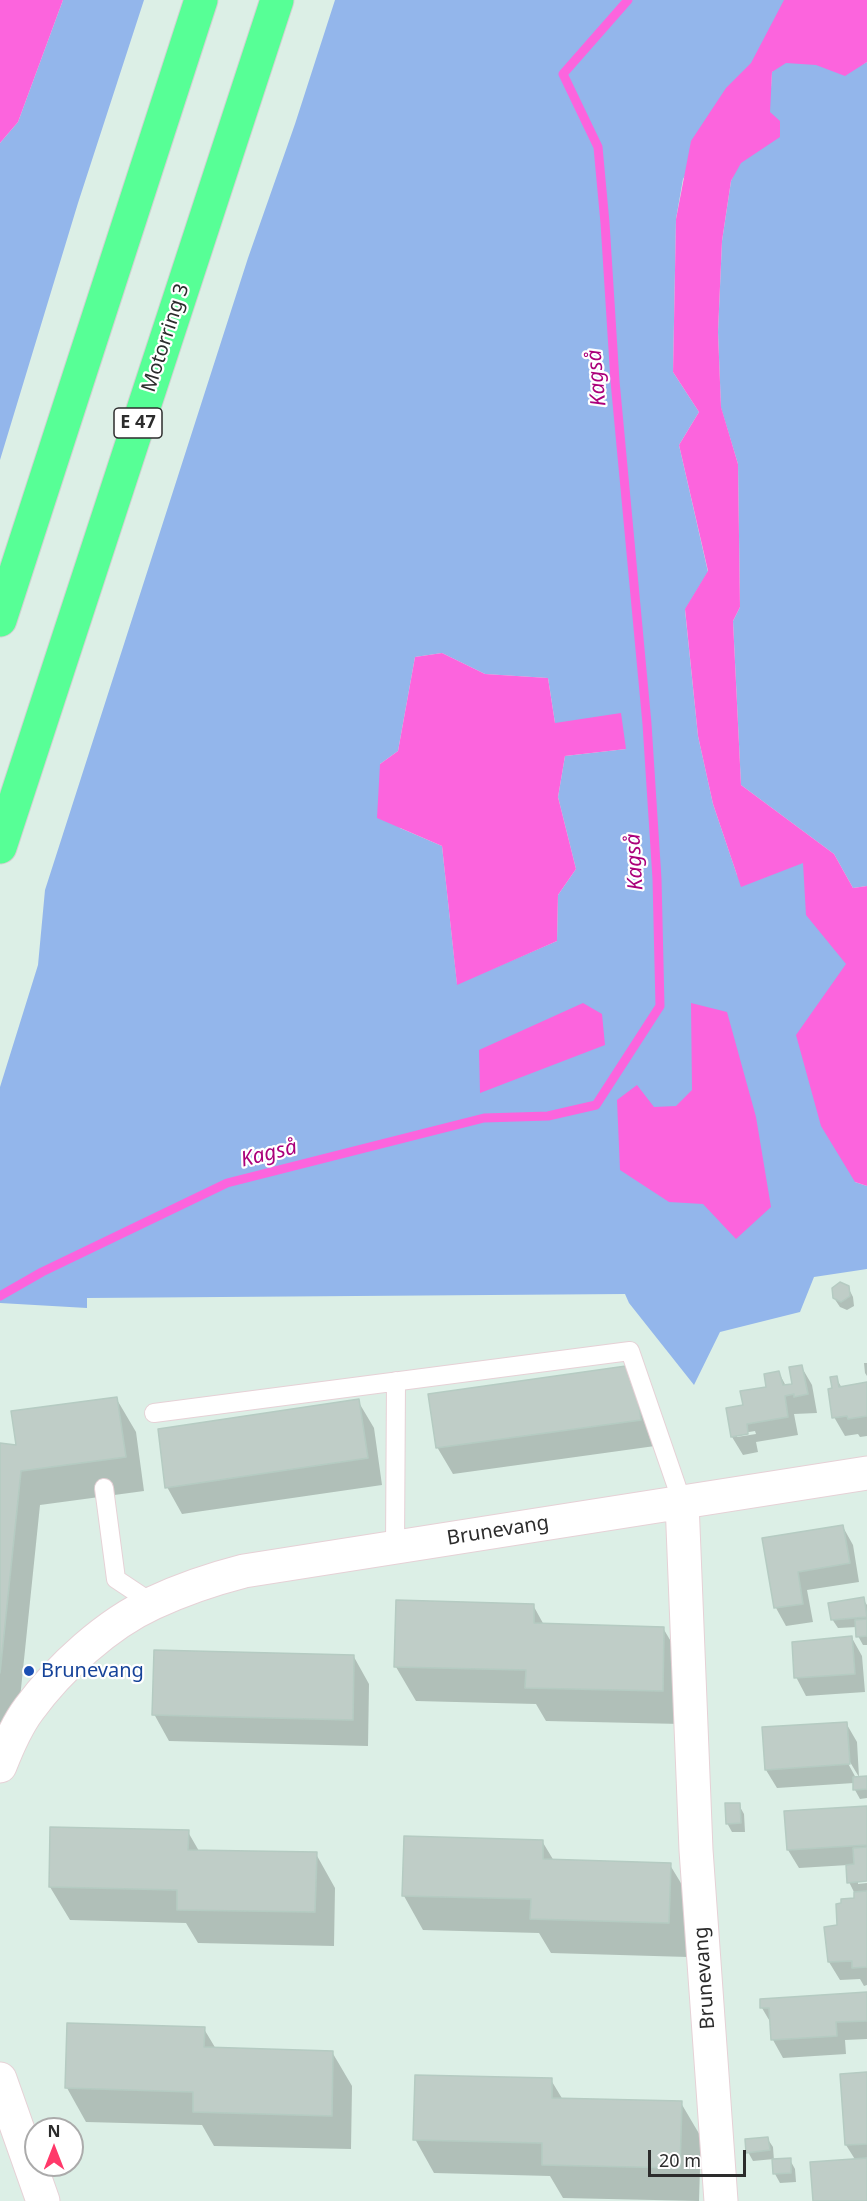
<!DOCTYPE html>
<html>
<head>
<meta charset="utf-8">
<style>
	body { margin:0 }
	#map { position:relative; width:867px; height:2201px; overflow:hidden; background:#dcefe6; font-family:"Noto Sans",sans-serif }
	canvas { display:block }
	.north { position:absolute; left:24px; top:2117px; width:60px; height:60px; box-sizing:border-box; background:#fff; border:2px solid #ababab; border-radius:50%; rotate:0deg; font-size:16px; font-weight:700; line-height:24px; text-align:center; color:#2c2c2c }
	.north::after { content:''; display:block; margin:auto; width:21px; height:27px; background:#ff396a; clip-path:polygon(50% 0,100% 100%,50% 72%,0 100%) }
	.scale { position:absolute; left:648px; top:2150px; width:98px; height:27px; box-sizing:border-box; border:3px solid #2c2c2c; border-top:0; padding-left:8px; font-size:18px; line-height:21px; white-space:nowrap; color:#2c2c2c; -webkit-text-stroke:4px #fff; paint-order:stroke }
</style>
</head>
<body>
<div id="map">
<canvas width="867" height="2201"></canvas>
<div class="north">N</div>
<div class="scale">20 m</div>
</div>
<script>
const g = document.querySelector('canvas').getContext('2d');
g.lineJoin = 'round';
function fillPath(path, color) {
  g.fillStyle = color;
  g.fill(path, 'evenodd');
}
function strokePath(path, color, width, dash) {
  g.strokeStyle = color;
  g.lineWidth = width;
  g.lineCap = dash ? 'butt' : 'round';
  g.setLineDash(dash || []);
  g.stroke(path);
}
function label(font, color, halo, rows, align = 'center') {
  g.font = font + ' "Noto Sans",sans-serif';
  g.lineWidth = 4.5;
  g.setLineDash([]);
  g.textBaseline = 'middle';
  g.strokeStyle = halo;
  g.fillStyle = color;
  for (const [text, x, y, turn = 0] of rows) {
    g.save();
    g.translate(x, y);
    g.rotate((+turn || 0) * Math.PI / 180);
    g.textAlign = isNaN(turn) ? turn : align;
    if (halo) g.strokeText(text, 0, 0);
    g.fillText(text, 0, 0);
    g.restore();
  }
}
const green = new Path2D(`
	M 63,0 L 144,0 L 78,203 L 0,460 L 0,143 L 18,122 Z
	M 335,0 L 867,0 L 768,36 L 683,179 L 676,219 L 673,372 L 699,412 L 679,445 L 708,572 L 685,610 L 698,736 L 713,804 L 737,875 L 760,879 L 803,862 L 853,921 L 855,1182 L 867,1186 L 867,1269 L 814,1277 L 800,1312 L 720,1332 L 694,1385 L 629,1303 L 625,1294 L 87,1298 L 87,1308 L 0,1303 L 0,1087 L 38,965 L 45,890 L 248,258 L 295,124 ZM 442,653 L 485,674 L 548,678 L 555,723 L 626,749 L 565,756 L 558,797 L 576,869 L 558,895 L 557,941 L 457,984 L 442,846 L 400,828 L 380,764 L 398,751 L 415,657 Z
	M 792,44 L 861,65 L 867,62 L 867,886 L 853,888 L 834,854 L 741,785 L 733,621 L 740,607 L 738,464 L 721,408 L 718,332 L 722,241 L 731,181 L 771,88 L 772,72 Z`);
const water = new Path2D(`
	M 0,0 L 63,0 L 18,122 L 0,143 Z
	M 784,0 L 867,0 L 867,62 L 845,76 L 816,65 L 786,63 L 772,72 L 770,112 L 780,121 L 780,137 L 741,163 L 731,181 L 722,241 L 718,332 L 721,407 L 738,464 L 740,607 L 733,621 L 741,785 L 834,854 L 853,888 L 867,886 L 867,1186 L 855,1182 L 821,1126 L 796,1035 L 846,964 L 806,915 L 803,863 L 741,887 L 713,804 L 698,736 L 685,609 L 708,571 L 679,445 L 699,412 L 673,372 L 676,219 L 691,141 L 726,88 L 751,63 Z
	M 442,653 L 485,674 L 548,678 L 555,723 L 621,713 L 626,749 L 565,756 L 558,797 L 576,869 L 558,895 L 557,941 L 457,985 L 442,846 L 377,818 L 380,764 L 398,751 L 415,657 Z
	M 583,1003 L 602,1014 L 605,1045 L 480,1093 L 479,1050 Z
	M 691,1003 L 727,1012 L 756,1117 L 771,1207 L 736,1239 L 703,1204 L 669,1202 L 620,1170 L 617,1100 L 637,1085 L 654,1107 L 676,1106 L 692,1090 Z`);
const shadow = new Path2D(`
	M 848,1287 L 853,1297 L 854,1306 L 847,1310 L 840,1307 L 834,1298 Z
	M 864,1363 L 867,1363 L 867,1376 L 865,1373 Z
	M 801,1366 L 812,1385 L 817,1413 L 794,1414 L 798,1435 L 756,1442 L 758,1452 L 743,1455 L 732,1437 L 745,1406 L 768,1388 L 779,1373 L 786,1386 L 794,1385 ZM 755,1431 L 756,1434 L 737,1437 L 737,1434 Z
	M 632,1367 L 655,1446 L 453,1474 L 437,1447 Z
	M 836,1378 L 842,1388 L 867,1384 L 867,1436 L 860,1437 L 858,1434 L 845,1436 L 834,1417 Z
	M 116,1398 L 136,1432 L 144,1491 L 40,1505 L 13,1766 L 0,1765 L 0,1444 L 18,1446 Z
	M 358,1401 L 374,1428 L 382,1485 L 182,1514 L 167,1487 Z
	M 843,1527 L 853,1545 L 859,1582 L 807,1590 L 813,1622 L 786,1626 L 776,1608 L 764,1540 Z
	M 863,1599 L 867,1605 L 867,1645 L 863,1645 L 858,1636 L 857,1627 L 838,1628 L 832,1619 Z
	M 533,1605 L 544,1625 L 663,1628 L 683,1662 L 681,1724 L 546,1721 L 536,1704 L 416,1701 L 396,1667 Z
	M 852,1638 L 862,1656 L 865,1692 L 806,1696 L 796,1677 Z
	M 354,1657 L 369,1684 L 368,1746 L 169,1741 L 154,1714 Z
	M 846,1723 L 857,1742 L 859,1777 L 847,1757 L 845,1758 L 856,1778 L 867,1777 L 867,1798 L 860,1799 L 855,1790 L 854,1783 L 777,1788 L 766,1770 Z
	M 739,1805 L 744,1814 L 745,1832 L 732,1832 L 727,1823 Z
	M 867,1808 L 867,1880 L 858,1881 L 858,1884 L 867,1883 L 867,1985 L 864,1986 L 860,1979 L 840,1980 L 829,1962 L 839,1927 L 855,1900 L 855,1894 L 849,1882 L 848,1865 L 799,1868 L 788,1850 Z
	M 188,1832 L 199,1851 L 316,1854 L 335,1888 L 334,1946 L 198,1943 L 186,1923 L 70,1920 L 50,1887 Z
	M 542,1841 L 554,1861 L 670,1865 L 690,1898 L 688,1957 L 551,1953 L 539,1933 L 423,1930 L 404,1896 Z
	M 867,1994 L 867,2039 L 845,2040 L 846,2054 L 783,2058 L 773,2040 L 772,2025 L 762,2008 Z
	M 204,2029 L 216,2049 L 332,2052 L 352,2086 L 351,2149 L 214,2146 L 202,2125 L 86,2122 L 67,2088 Z
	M 867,2073 L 867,2201 L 814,2201 L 856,2161 L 846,2145 Z
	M 551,2080 L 563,2100 L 681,2103 L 701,2137 L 699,2201 L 563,2198 L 550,2176 L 434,2173 L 415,2139 Z
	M 767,2138 L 773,2147 L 774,2161 L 790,2160 L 795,2169 L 796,2182 L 780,2183 L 775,2174 L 774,2159 L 753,2161 L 748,2152 Z`);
const stream = new Path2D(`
	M 0,1296 L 42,1272 L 227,1183 L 484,1118 L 548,1116 L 596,1105 L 660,1006 L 657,879 L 647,724 L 615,381 L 605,223 L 598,147 L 563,74 L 628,0`);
const building = new Path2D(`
	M 840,1282 L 849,1286 L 850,1296 L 841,1302 L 833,1298 L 832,1288 Z
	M 633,1365 L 641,1420 L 436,1448 L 428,1394 Z
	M 802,1365 L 808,1394 L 794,1397 L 794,1394 L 785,1396 L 788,1417 L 747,1424 L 748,1434 L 731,1437 L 726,1408 L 743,1405 L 740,1391 L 766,1387 L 764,1374 L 779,1371 L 783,1385 L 792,1384 L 789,1367 Z
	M 837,1376 L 839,1387 L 867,1382 L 867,1416 L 848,1419 L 847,1416 L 832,1418 L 828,1389 L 832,1388 L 830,1377 Z
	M 117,1397 L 126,1457 L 21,1471 L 0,1673 L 0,1443 L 16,1445 L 11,1411 Z
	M 359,1399 L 368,1458 L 165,1488 L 158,1429 Z
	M 843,1525 L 850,1563 L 798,1572 L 803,1604 L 774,1608 L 762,1538 Z
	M 864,1597 L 867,1617 L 831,1620 L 828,1603 Z
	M 396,1600 L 534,1604 L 534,1623 L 664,1627 L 663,1691 L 525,1688 L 526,1670 L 394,1667 Z
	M 867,1619 L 867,1636 L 856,1637 L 855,1620 Z
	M 852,1636 L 855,1674 L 794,1678 L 792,1642 Z
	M 154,1650 L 354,1655 L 353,1720 L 152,1715 Z
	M 847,1722 L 850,1764 L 765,1770 L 762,1727 Z
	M 867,1776 L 867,1789 L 853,1790 L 853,1777 Z
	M 725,1803 L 740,1803 L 741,1823 L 726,1824 Z
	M 867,1806 L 867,1845 L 787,1850 L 784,1811 Z
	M 50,1827 L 189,1830 L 188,1850 L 317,1852 L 315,1912 L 177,1910 L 177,1890 L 49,1887 Z
	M 404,1836 L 543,1840 L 543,1859 L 671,1863 L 669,1923 L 530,1919 L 531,1899 L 402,1896 Z
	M 867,1847 L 867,1881 L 847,1883 L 846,1865 L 854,1864 L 853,1848 Z
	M 867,1891 L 867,1967 L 852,1968 L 852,1961 L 828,1962 L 824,1927 L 837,1925 L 836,1904 L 841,1903 L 841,1899 L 854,1898 L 854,1892 Z
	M 867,1992 L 867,2021 L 836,2022 L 837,2036 L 771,2040 L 769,2008 L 760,2008 L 760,1999 Z
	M 67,2023 L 205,2027 L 204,2047 L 333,2051 L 332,2116 L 193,2112 L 193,2092 L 65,2088 Z
	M 867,2072 L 867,2144 L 845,2145 L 840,2074 Z
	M 415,2075 L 552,2078 L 552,2098 L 682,2101 L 680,2168 L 542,2165 L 542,2143 L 413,2140 Z
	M 768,2137 L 770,2150 L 746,2153 L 745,2139 Z
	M 791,2158 L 791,2173 L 773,2174 L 772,2159 Z
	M 867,2158 L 867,2201 L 813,2201 L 810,2162 Z`);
const lane = new Path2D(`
	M 154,1413 L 630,1351 L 682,1502
	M 104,1488 L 116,1579 L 152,1603
	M 395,1548 L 396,1381`);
const street = new Path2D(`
	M 682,1502 L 696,1850 L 721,2201
	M 0,1766 C 7,1748 17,1725 29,1709 C 59,1668 107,1624 153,1603 C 183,1589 213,1579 244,1571 L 867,1473
	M 0,2079 L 43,2201`);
const highway = new Path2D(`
	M 0,620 L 201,0
	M 0,847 L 277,0`);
const markers = [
	[29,1671,6,"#1a4fb4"]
];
const shields = [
	[138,423,48]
];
const shieldNames = [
	["E 47",138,423]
];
const streetNames = [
	["Motorring 3",166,338,-72],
	["Brunevang",498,1531,-9],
	["Brunevang",705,1978,-94]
];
const transitNames = [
	["Brunevang",41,1671]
];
const waterNames = [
	["Kagså",597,378,-95],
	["Kagså",635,862,-93],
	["Kagså",269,1154,-14]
];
fillPath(green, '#93b6eb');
fillPath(water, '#fc64dd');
fillPath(shadow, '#0003');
strokePath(stream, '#fc64dd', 9);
fillPath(building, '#bfcdc7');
strokePath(building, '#b5cbc2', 1.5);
strokePath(lane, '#e6d1d6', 20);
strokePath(street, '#e6d1d6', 35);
strokePath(highway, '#d1d1d1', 35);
strokePath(lane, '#fff', 18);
strokePath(street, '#fff', 33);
strokePath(highway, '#57ff96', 33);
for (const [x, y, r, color] of markers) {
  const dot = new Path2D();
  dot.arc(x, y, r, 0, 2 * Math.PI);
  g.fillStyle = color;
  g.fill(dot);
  strokePath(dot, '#fff', 2);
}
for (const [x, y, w] of shields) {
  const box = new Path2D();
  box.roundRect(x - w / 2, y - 15, w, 30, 4.5);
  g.fillStyle = '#fff';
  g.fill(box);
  strokePath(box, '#2c2c2c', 1.5);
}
label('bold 18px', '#2c2c2c', null, shieldNames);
label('20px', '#2c2c2c', '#fff', streetNames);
label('20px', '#164399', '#fff', transitNames, 'left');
label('italic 21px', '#ab007b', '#fff', waterNames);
</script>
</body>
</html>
